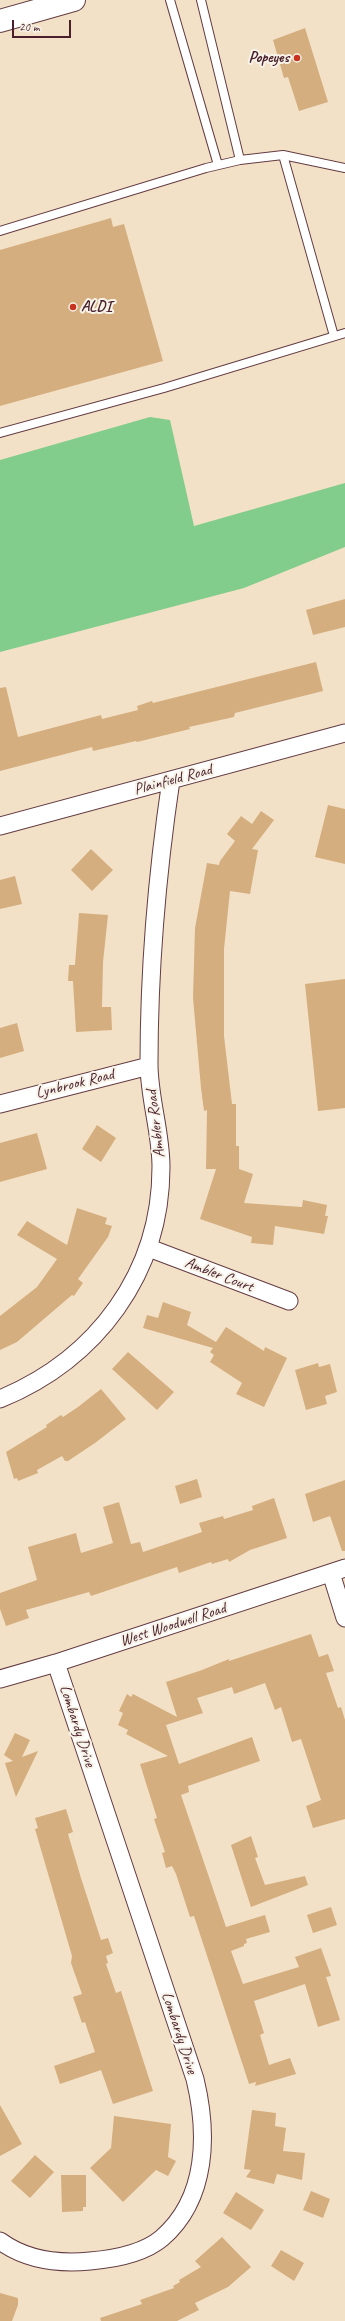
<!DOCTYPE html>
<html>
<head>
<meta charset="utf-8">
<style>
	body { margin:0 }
	#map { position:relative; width:345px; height:2321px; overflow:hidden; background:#f3e1c7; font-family:Caveat,sans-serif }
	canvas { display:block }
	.scale { position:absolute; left:12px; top:20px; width:59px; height:18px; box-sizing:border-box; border:2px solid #4a1f2b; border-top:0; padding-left:5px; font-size:12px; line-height:14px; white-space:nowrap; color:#4a1f2b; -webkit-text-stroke:3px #f7f3e8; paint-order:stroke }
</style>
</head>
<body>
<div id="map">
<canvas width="345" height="2321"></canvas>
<div class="scale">20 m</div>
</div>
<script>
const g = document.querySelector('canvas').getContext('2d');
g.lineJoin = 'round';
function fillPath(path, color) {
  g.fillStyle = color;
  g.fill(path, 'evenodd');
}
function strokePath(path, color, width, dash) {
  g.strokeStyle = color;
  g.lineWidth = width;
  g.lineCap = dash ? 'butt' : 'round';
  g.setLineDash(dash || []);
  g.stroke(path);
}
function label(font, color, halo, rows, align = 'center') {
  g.font = font + ' Caveat,sans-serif';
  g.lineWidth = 4;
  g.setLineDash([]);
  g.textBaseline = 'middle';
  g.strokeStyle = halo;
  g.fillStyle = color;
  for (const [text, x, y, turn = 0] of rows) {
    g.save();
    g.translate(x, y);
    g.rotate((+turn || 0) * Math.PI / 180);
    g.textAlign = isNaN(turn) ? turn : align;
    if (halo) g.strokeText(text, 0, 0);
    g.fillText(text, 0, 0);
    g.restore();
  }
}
const green = new Path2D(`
	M 150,417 L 170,420 L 194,526 L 345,483 L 345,547 L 244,588 L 0,652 L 0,460 Z`);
const building = new Path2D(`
	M 305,28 L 328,102 L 299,111 L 288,77 L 284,78 L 273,40 Z
	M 111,218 L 113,227 L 124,224 L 163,361 L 0,406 L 0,250 Z
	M 345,599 L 345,627 L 313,635 L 306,610 Z
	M 316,662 L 323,691 L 235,713 L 234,717 L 189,727 L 190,729 L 137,742 L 136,741 L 93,751 L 92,747 L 0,771 L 0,688 L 6,687 L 18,737 L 101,715 L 102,719 L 138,710 L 137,706 L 152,701 L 153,703 Z
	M 328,805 L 345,809 L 345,864 L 315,857 Z
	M 261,811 L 274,820 L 252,849 L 258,850 L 250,894 L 230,891 L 224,949 L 224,1036 L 232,1104 L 236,1104 L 236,1146 L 239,1146 L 239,1169 L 253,1174 L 244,1203 L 302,1207 L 303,1200 L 327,1205 L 325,1216 L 328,1216 L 324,1234 L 275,1226 L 273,1245 L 251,1243 L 252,1237 L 200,1219 L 216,1169 L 206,1169 L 207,1110 L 204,1111 L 201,1088 L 193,998 L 195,928 L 207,863 L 219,865 L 220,861 L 235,841 L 227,834 L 241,816 L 252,824 Z
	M 91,849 L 113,870 L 92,891 L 71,870 Z
	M 15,876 L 22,904 L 0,909 L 0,880 Z
	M 79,913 L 108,915 L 103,962 L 102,1007 L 111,1007 L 112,1030 L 76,1032 L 73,981 L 68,981 L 69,965 L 75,965 Z
	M 345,979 L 345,1108 L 318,1111 L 305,984 Z
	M 17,1023 L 24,1051 L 0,1058 L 0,1028 Z
	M 97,1125 L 116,1138 L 101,1162 L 82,1149 Z
	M 37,1133 L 47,1169 L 0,1182 L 0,1143 Z
	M 77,1208 L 107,1218 L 105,1224 L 112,1226 L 108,1237 L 78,1279 L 83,1283 L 74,1296 L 72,1295 L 17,1342 L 0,1350 L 0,1316 L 37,1287 L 57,1259 L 17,1235 L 27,1221 L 67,1245 Z
	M 163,1302 L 191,1312 L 187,1325 L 216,1342 L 226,1327 L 264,1351 L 265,1347 L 287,1358 L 264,1407 L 236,1394 L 242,1383 L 210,1362 L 214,1355 L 210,1352 L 213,1348 L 143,1328 L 147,1315 L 158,1318 Z
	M 128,1352 L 174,1392 L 157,1410 L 112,1369 Z
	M 318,1363 L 319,1367 L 330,1364 L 337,1392 L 325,1396 L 327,1404 L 306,1410 L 295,1370 Z
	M 101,1389 L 126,1419 L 95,1443 L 68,1461 L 65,1461 L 62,1456 L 37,1470 L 38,1473 L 18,1481 L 17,1478 L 14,1479 L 6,1452 L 47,1427 L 46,1425 L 61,1415 L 63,1417 L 78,1407 Z
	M 197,1479 L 202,1497 L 180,1504 L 175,1486 Z
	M 345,1480 L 345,1551 L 342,1551 L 330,1516 L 313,1522 L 305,1494 Z
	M 274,1498 L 287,1538 L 250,1550 L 229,1562 L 228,1559 L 212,1564 L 211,1562 L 179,1573 L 177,1567 L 91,1596 L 89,1592 L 26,1610 L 29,1618 L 6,1626 L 0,1609 L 0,1593 L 37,1580 L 28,1547 L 76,1533 L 81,1553 L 113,1543 L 103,1507 L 119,1502 L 131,1544 L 140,1542 L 143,1552 L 202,1532 L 199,1523 L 223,1516 L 224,1519 L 253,1510 L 252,1506 Z
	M 311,1634 L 319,1657 L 328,1654 L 334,1671 L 326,1673 L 338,1708 L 341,1707 L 345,1720 L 345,1819 L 313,1828 L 306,1806 L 321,1800 L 301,1739 L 292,1742 L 281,1707 L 275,1710 L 265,1683 L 234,1694 L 232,1687 L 197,1698 L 203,1713 L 166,1725 L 179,1764 L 252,1737 L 260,1761 L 188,1786 L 189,1792 L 181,1795 L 226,1927 L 265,1915 L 270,1932 L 246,1939 L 247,1943 L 244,1944 L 244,1946 L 231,1951 L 243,1984 L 299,1967 L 295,1957 L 321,1948 L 331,1976 L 326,1977 L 340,2020 L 318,2027 L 305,1984 L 254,2001 L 264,2033 L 260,2035 L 269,2065 L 290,2058 L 296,2074 L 255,2086 L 256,2082 L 249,2084 L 194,1916 L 190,1917 L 176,1874 L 172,1866 L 166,1868 L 162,1853 L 165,1852 L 154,1819 L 157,1818 L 140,1764 L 168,1756 L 126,1734 L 128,1730 L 118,1725 L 123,1713 L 119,1711 L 127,1694 L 131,1697 L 133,1694 L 177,1717 L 166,1682 L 202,1670 L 229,1659 L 229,1661 Z
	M 15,1733 L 30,1740 L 22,1757 L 38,1751 L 16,1797 L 5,1763 L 13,1761 L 4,1755 Z
	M 66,1809 L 73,1832 L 68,1834 L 81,1878 L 101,1940 L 108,1938 L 113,1953 L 106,1956 L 108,1963 L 106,1964 L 116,1993 L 121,1991 L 153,2091 L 113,2104 L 101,2070 L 60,2084 L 54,2066 L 95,2052 L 85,2022 L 82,2023 L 73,1997 L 82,1994 L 71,1963 L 72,1956 L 35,1829 L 38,1828 L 35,1818 Z
	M 251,1836 L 258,1857 L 255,1858 L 265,1885 L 305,1876 L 308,1885 L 251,1907 L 231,1845 Z
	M 331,1907 L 337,1925 L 313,1933 L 307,1915 Z
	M 0,2105 L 22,2144 L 0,2156 Z
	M 252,2110 L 276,2113 L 275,2126 L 286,2128 L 283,2151 L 305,2153 L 302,2180 L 277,2174 L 274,2184 L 246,2177 L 251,2170 L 244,2169 Z
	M 114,2116 L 171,2124 L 168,2157 L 176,2161 L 168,2176 L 156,2170 L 123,2202 L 90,2168 L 111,2148 Z
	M 35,2155 L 54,2172 L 30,2198 L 11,2181 Z
	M 61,2175 L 86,2175 L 86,2207 L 83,2207 L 83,2211 L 62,2212 Z
	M 311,2191 L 330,2199 L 323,2218 L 303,2210 Z
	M 236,2192 L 264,2210 L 251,2230 L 223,2213 Z
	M 222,2237 L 251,2267 L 228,2287 L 195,2303 L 199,2310 L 177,2321 L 101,2321 L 100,2318 L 142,2304 L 140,2300 L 174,2288 L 173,2286 L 180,2282 L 179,2280 L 201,2267 L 195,2261 Z
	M 281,2250 L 304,2263 L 294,2281 L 271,2266 Z
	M 0,2293 L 18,2298 L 18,2305 L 12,2321 L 0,2321 Z`);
const service = new Path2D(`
	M 170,0 L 218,165
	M 201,0 L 240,160
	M 283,155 L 334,336
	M 0,231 L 206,168 L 240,160 L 283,155 L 345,168
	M 0,433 L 164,388 L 345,333`);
const minor = new Path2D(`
	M 0,826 L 345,733
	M 0,1104 L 149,1066
	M 149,1248 L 289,1301
	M 0,1399 C 97,1359 161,1273 161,1167 C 161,1132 149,1098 149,1064 C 149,969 157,874 171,780
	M 331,1573 L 345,1618
	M 0,1679 L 56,1663 L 345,1568
	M 0,2241 C 26,2260 59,2264 90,2261 C 114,2259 143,2254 162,2238 C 208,2198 208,2133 195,2079 L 56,1663`);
const primary = new Path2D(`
	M 0,21 L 74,0`);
const markers = [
	[297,58,4,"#c8321e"],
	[73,307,4,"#c8321e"]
];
const poiNames = [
	["Popeyes",289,58],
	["ALDI",81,307,"left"]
];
const streetNames = [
	["Plainfield Road",173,780,-15],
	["Lynbrook Road",75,1084,-14],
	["Ambler Road",156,1124,-97],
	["Ambler Court",219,1275,21],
	["West Woodwell Road",173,1625,-18],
	["Lombardy Drive",77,1726,72],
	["Lombardy Drive",179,2033,72]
];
fillPath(green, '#82cd8b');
fillPath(building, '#d4ae7e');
strokePath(service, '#633c42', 10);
strokePath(minor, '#633c42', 19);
strokePath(primary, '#633c42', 24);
strokePath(service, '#fff', 8);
strokePath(minor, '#fff', 17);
strokePath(primary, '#fff', 22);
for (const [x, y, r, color] of markers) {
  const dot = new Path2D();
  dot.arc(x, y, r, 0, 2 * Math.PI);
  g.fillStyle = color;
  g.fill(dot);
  strokePath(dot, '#f7f3e8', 1.5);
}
label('bold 16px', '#4a1f2b', '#f7f3e8', poiNames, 'right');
label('16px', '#4a1f2b', '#f7f3e8', streetNames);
</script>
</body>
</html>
